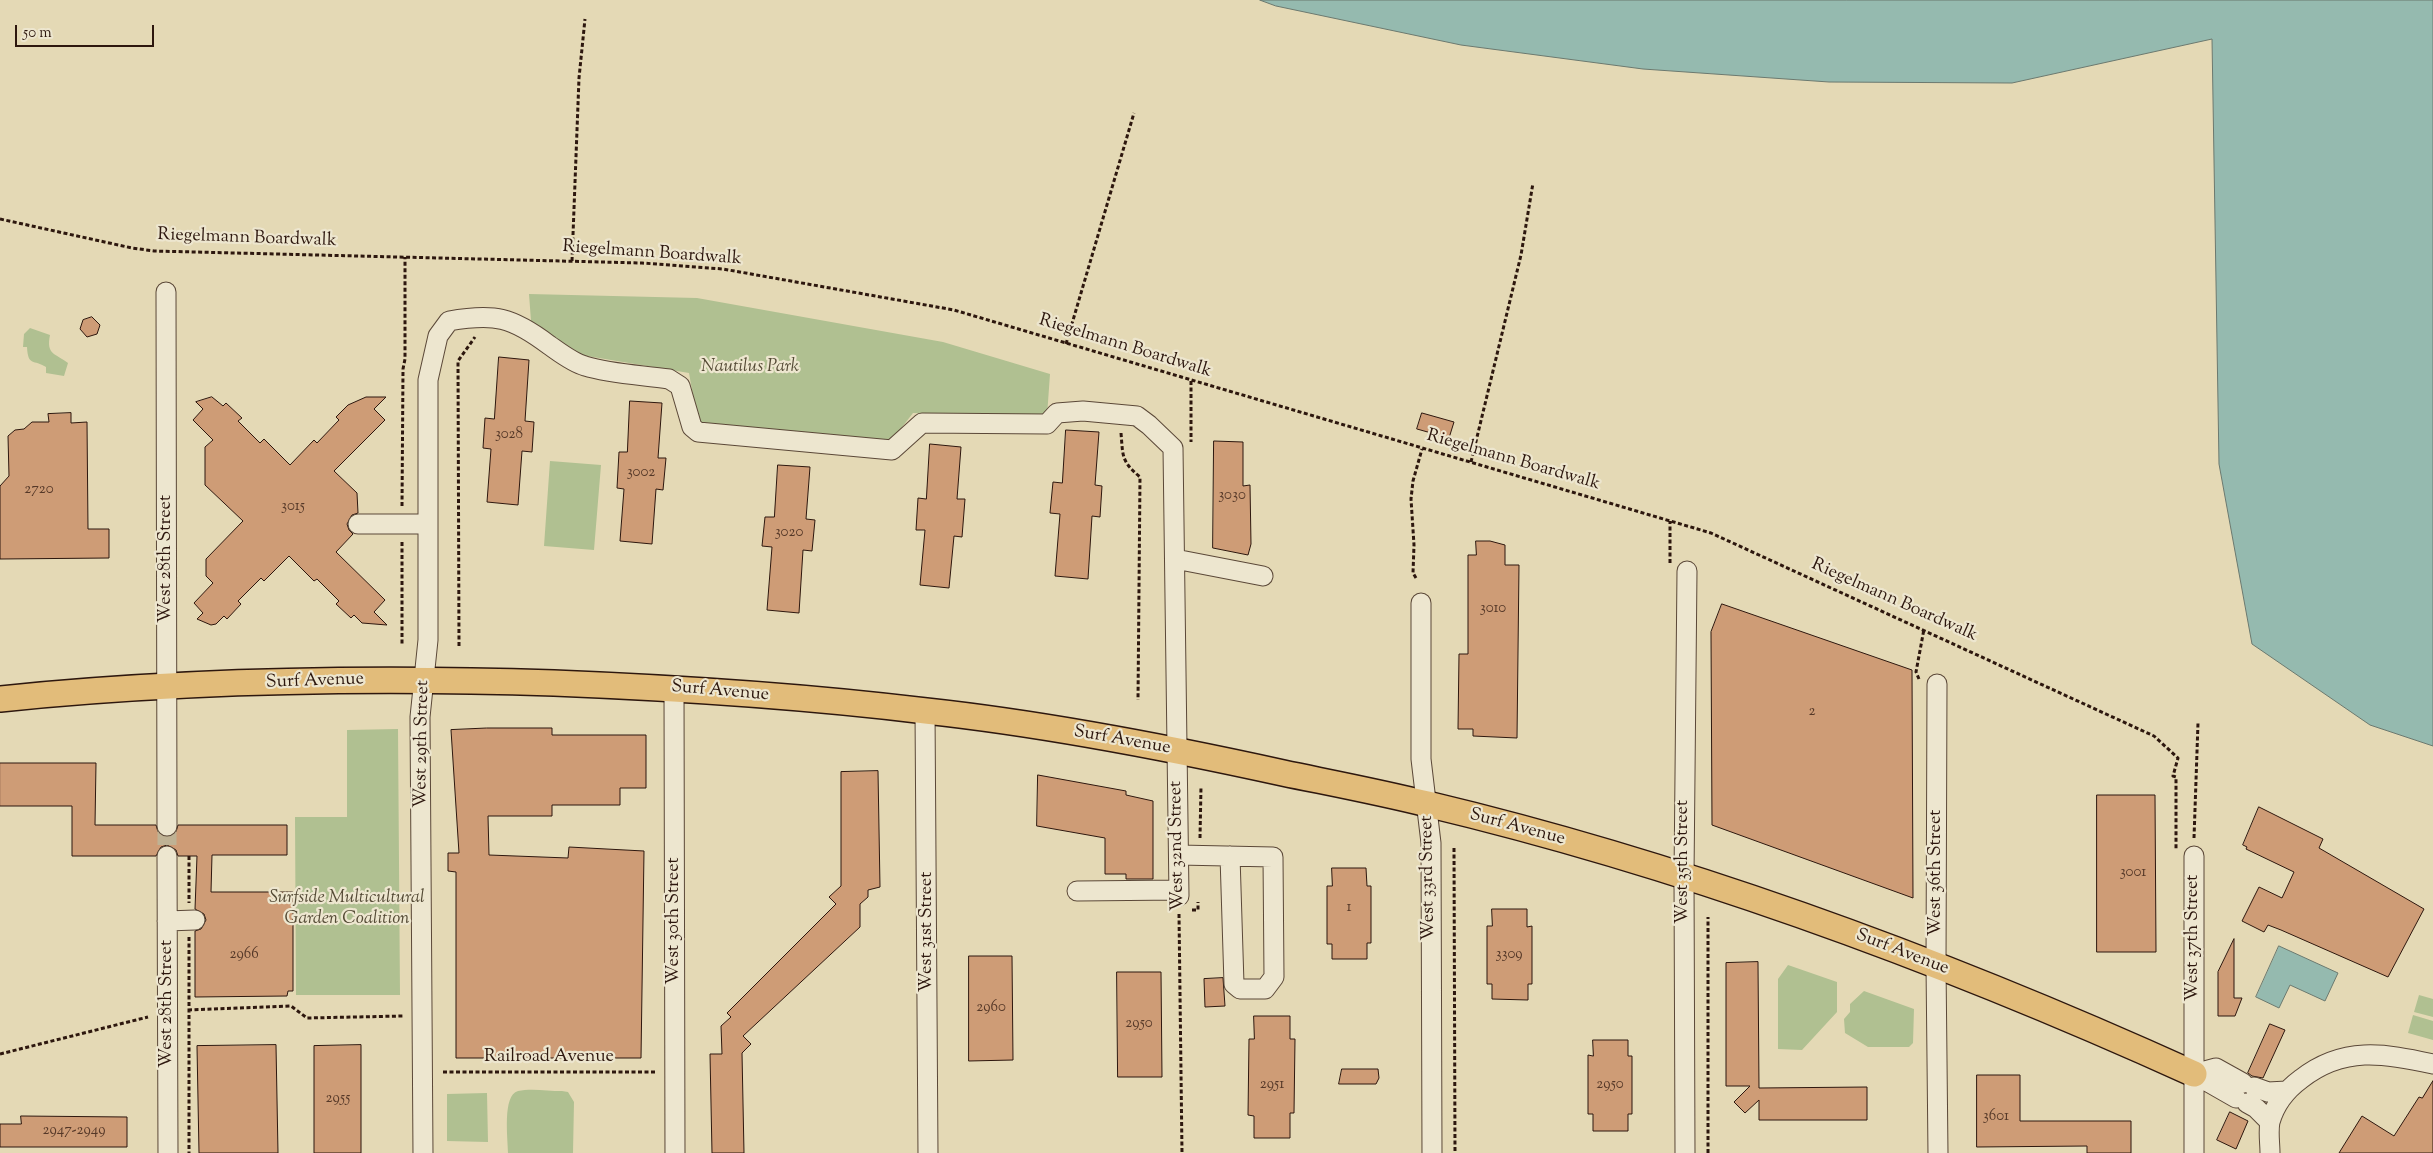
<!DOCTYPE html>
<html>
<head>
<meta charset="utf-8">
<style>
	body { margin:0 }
	#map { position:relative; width:2433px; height:1153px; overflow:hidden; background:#e4d9b5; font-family:"Sorts Mill Goudy",serif }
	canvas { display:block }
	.scale { position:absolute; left:15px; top:25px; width:139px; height:22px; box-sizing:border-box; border:2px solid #2d170e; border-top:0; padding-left:6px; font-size:15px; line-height:18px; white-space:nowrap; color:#2d170e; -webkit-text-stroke:4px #ede6cf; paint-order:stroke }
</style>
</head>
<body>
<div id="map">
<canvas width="2433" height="1153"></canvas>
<div class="scale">50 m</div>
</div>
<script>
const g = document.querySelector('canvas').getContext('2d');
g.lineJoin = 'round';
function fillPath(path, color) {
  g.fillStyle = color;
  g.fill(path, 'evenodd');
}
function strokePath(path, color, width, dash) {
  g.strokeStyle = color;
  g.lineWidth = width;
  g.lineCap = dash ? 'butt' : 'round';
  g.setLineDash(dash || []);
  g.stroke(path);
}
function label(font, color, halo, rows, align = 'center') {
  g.font = font + ' "Sorts Mill Goudy",serif';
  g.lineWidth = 4.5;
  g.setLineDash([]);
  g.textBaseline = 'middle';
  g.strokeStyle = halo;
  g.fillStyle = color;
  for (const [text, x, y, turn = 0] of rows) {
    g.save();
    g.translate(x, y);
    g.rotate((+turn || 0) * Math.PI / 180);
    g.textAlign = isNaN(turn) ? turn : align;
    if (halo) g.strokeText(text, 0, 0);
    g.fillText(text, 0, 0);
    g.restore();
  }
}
const green = new Path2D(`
	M 529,294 L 697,298 L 943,342 L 1050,374 L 1047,416 L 913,413 L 892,440 L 698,424 L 689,373 L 575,354 L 531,321 Z
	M 30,328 L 50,335 C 46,355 55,353 68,363 L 64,376 L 46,373 L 46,367 C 34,359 28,367 27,347 L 23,347 L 24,334 Z
	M 550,461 L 601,465 L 594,550 L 544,546 Z
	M 398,729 L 400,995 L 296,995 L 295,817 L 347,817 L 347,730 Z
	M 1788,965 L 1837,982 L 1837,1012 L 1802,1050 L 1778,1049 L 1778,979 Z
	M 1864,991 L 1914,1009 L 1913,1043 L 1909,1047 L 1868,1047 L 1845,1033 L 1844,1019 L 1850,1012 L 1850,1004 Z
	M 2419,995 L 2433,999 L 2433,1017 L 2414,1012 Z
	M 2413,1015 L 2433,1021 L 2433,1040 L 2408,1033 Z
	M 562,1091 L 568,1092 L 574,1102 L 573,1153 L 508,1153 C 508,1139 502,1095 518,1091 C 531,1088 548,1091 562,1091 Z
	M 487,1093 L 488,1142 L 447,1141 L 447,1094 Z`);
const water = new Path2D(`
	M 1260,0 L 2433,0 L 2433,746 L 2370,725 L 2252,644 L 2219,464 L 2212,39 L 2012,83 L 1829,82 L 1643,69 L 1461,45 L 1276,6 Z
	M 2279,946 L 2338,973 L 2325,1001 L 2290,985 L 2279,1008 L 2256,997 Z`);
const building = new Path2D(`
	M 92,317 L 100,325 L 97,334 L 87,337 L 80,329 L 83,320 Z
	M 499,357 L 529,360 L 525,421 L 534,422 L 532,452 L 522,451 L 518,505 L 487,502 L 491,449 L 483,448 L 485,418 L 494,419 Z
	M 212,397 L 223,406 L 226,403 L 242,418 L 238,421 L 260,443 L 264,439 L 290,465 L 314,440 L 317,443 L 339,420 L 336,417 L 348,405 L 366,397 L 386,397 L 374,409 L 385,420 L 334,471 L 357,493 L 358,513 L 352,515 L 347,524 L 349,530 L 353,534 L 336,552 L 385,600 L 374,612 L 387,625 L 362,623 L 354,615 L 351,618 L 336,604 L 339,601 L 317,579 L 314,581 L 289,556 L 264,581 L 261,578 L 238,601 L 241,604 L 227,619 L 224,616 L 216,624 L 211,625 L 197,619 L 203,613 L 194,603 L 213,583 L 206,576 L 206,559 L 243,521 L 205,485 L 205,447 L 213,440 L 193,420 L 203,409 L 196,402 Z
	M 630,401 L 662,403 L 658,458 L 666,458 L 663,490 L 656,489 L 652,544 L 620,541 L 624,489 L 617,488 L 619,452 L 627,452 Z
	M 71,413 L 71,423 L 87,422 L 88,529 L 109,529 L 109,558 L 0,559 L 0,486 L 9,476 L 8,436 L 15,430 L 24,429 L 32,422 L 49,422 L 48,414 Z
	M 1422,413 L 1454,422 L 1449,438 L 1417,429 Z
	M 1066,430 L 1099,432 L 1095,485 L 1102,486 L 1100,517 L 1092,516 L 1088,579 L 1055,576 L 1060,514 L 1050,513 L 1053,482 L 1062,483 Z
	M 1214,441 L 1243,442 L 1243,486 L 1250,485 L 1251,544 L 1248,555 L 1213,548 Z
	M 930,444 L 961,447 L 957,499 L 965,499 L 962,537 L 954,536 L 949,588 L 920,585 L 925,530 L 916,530 L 918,498 L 926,499 Z
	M 778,465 L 810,467 L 806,519 L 815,520 L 812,551 L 803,550 L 799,613 L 767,610 L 772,547 L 762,546 L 765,517 L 774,517 Z
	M 1476,541 L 1490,541 L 1505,545 L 1505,565 L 1519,565 L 1517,738 L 1473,736 L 1473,729 L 1458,729 L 1459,654 L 1468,654 L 1468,555 L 1476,555 Z
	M 1722,604 L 1912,670 L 1913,898 L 1712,825 L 1711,632 Z
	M 487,728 L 552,728 L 552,735 L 646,735 L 646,788 L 620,788 L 620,805 L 552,805 L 552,816 L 488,816 L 489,855 L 568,858 L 569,847 L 644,851 L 641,1058 L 456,1058 L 456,872 L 448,871 L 448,853 L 459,853 L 451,730 Z
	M 0,763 L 96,763 L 95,825 L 156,825 L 158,832 L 167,837 L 176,832 L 178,825 L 287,825 L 287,855 L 212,855 L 211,892 L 293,892 L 293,991 L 288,991 L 287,996 L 195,997 L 195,931 L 201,929 L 206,920 L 204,914 L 195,909 L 197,856 L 178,856 L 176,850 L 167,845 L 161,847 L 156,856 L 72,856 L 72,806 L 0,806 Z
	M 878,771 L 880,887 L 868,890 L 868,897 L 860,904 L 860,927 L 743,1036 L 751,1044 L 742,1053 L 744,1153 L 712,1153 L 710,1054 L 722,1054 L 721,1026 L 731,1017 L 727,1013 L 836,904 L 829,897 L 841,886 L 841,772 Z
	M 1038,775 L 1126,791 L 1126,795 L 1153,801 L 1153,879 L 1126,879 L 1126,874 L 1105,874 L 1105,838 L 1037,826 Z
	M 2097,795 L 2155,795 L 2156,952 L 2097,952 Z
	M 2259,807 L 2323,839 L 2319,848 L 2424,909 L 2388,977 L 2281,930 L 2268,925 L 2264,932 L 2242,921 L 2259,887 L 2282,898 L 2294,872 L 2246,849 L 2247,847 L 2243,845 Z
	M 1332,868 L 1366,868 L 1367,886 L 1371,886 L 1371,943 L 1367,943 L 1367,959 L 1332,959 L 1332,944 L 1327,944 L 1327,886 L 1332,886 Z
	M 1492,909 L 1527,909 L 1527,927 L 1532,926 L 1532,984 L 1528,984 L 1528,1000 L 1492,999 L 1492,984 L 1487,984 L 1487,926 L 1492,926 Z
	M 2234,939 L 2234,998 L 2242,998 L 2235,1016 L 2218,1016 L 2218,972 Z
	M 969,956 L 1012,956 L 1013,1060 L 969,1061 Z
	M 1758,962 L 1759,1088 L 1867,1087 L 1867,1120 L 1759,1120 L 1759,1100 L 1745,1113 L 1734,1102 L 1750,1086 L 1726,1086 L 1726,963 Z
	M 1117,972 L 1161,972 L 1162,1077 L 1118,1077 Z
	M 1223,978 L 1225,1006 L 1205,1007 L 1204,979 Z
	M 1254,1016 L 1290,1016 L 1290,1039 L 1295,1039 L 1294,1113 L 1290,1113 L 1290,1138 L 1254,1138 L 1254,1116 L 1248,1115 L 1249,1039 L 1254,1039 Z
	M 2270,1024 L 2285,1030 L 2263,1078 L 2252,1076 L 2248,1073 Z
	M 1593,1040 L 1628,1040 L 1628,1056 L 1632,1056 L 1632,1114 L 1628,1114 L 1628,1131 L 1593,1131 L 1593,1114 L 1588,1114 L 1588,1055 L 1593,1056 Z
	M 276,1045 L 278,1153 L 199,1153 L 197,1046 Z
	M 361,1045 L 361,1153 L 314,1153 L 314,1046 Z
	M 1342,1069 L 1378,1069 L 1379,1078 L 1376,1084 L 1339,1084 Z
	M 1977,1075 L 2020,1075 L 2020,1121 L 2131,1121 L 2131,1153 L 2087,1153 L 2087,1146 L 1977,1147 Z
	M 2433,1081 L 2433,1153 L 2339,1153 L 2362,1116 L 2394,1136 L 2419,1097 L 2422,1098 Z
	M 2230,1112 L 2248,1121 L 2236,1149 L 2217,1140 Z
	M 21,1116 L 127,1117 L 127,1147 L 0,1147 L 0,1124 L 21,1124 Z`);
const minorTunnel = new Path2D(`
	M 167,826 L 167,856`);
const path = new Path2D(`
	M 0,219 L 132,248 L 154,251 L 642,263 L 723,269 L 954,310 L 1711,533 L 2154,736 L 2178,758 L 2173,776 L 2176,777 L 2176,849
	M 572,261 L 579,78 L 585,19
	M 1066,344 L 1134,113
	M 1191,381 L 1191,442
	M 1121,433 C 1123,456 1121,461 1140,477 L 1138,700
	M 1471,462 L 1521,255 L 1533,183
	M 402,506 L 403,369 L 405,359 L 405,257
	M 402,542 L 402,646
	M 1670,563 L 1670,521
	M 1416,578 L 1413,573 L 1414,545 L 1411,499 L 1413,481 L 1422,449
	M 459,646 L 458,361 L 475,337
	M 1919,679 L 1916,672 L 1924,629
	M 1200,838 L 1201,786
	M 2194,838 L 2198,723
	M 1454,848 L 1455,1153
	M 189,856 L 189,903
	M 1192,910 L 1198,910 L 1198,902
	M 1179,914 L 1182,1153
	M 189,937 L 189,1153
	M 188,1010 L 291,1006 L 307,1018 L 403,1016
	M 0,1054 L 148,1017
	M 443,1072 L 656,1072
	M 1708,1153 L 1708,917`);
const minor = new Path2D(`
	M 166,292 L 167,826
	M 358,524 L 428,524
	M 1175,559 L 1263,576
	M 1421,603 L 1421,759 L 1431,843 L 1432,1153
	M 1937,684 L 1936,965 L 1938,1153
	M 674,688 L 675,1153
	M 925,710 L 928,1153
	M 1179,855 L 1273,857 L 1274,977 L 1265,989 L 1240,989 L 1234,984 L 1230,856
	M 167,856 L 168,1153
	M 2194,856 L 2194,1153
	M 1077,891 L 1179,890
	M 167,921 L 195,920
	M 2194,1074 L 2216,1068 L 2243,1083
	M 2194,1074 L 2236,1098
	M 2254,1087 L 2268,1092 L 2287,1091
	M 2247,1103 L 2256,1108 L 2270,1122
	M 423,1153 L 420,717 L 428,640 L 428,380 L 438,336 L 449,321 C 495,313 512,317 549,345 C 559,352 573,363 585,366 C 611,374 642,375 669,379 L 680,386 L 692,427 L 698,432 L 892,450 L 922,423 L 1047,424 L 1057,413 L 1083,411 L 1137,416 L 1149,425 L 1173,448 L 1179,896
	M 1685,1153 L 1684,876 L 1687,571
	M 2270,1153 C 2270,1143 2268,1132 2270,1122 C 2275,1104 2286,1090 2301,1079 C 2343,1046 2384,1053 2433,1064`);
const major = new Path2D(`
	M 0,699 C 184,680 369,677 554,683 C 678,688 803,696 926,711 C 1046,724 1165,747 1283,773 C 1331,783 1379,792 1427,804 C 1691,867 1947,962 2194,1074`);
const numberNames = [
	["3028",509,435],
	["3002",641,473],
	["2720",39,490],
	["3030",1232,496],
	["3015",293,507],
	["3020",789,533],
	["3010",1493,609],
	["2",1812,712],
	["3001",2133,873],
	["1",1349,908],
	["2966",244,955],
	["3309",1509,955],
	["2960",991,1008],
	["2950",1139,1024],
	["2951",1272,1085],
	["2950",1610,1085],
	["2955",338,1099],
	["3601",1996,1117],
	["2947-2949",74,1131]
];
const streetNames = [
	["Riegelmann Boardwalk",247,239,2],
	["Riegelmann Boardwalk",652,254,4],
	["Riegelmann Boardwalk",1125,347,17],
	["Riegelmann Boardwalk",1513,461,16],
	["West 28th Street",167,559,-90],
	["Riegelmann Boardwalk",1894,601,24],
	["Surf Avenue",315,682,-2],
	["Surf Avenue",720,692,5],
	["Surf Avenue",1122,741,10],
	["West 29th Street",423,744,-89],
	["Surf Avenue",1517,828,15],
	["West 32nd Street",1178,846,-91],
	["West 35th Street",1684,862,-90],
	["West 36th Street",1937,873,-90],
	["West 33rd Street",1429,878,-91],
	["West 30th Street",675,921,-90],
	["West 31st Street",928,932,-90],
	["West 37th Street",2194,938,-90],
	["Surf Avenue",1902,953,21],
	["West 28th Street",168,1004,-90],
	["Railroad Avenue",549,1058]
];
const parkNames = [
	["Nautilus Park",750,368],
	["Surfside Multicultural",347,899],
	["Garden Coalition",347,920]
];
fillPath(green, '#b0c091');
fillPath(water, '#95baaf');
strokePath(water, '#6b796f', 1);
fillPath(building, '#ce9c76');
strokePath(building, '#2d170e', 1);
strokePath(minorTunnel, '#bfb294', 19, [19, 9]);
strokePath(minor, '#5b4838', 21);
strokePath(major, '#2d170e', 28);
strokePath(path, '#2d170e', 3, [4, 2.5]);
strokePath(minor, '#ede6cf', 19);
strokePath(major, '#e2bc7a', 25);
label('15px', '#553828', null, numberNames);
label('18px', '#2d170e', '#ede6cf', streetNames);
label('italic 18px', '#544a35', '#ede6cf', parkNames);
</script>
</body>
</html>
